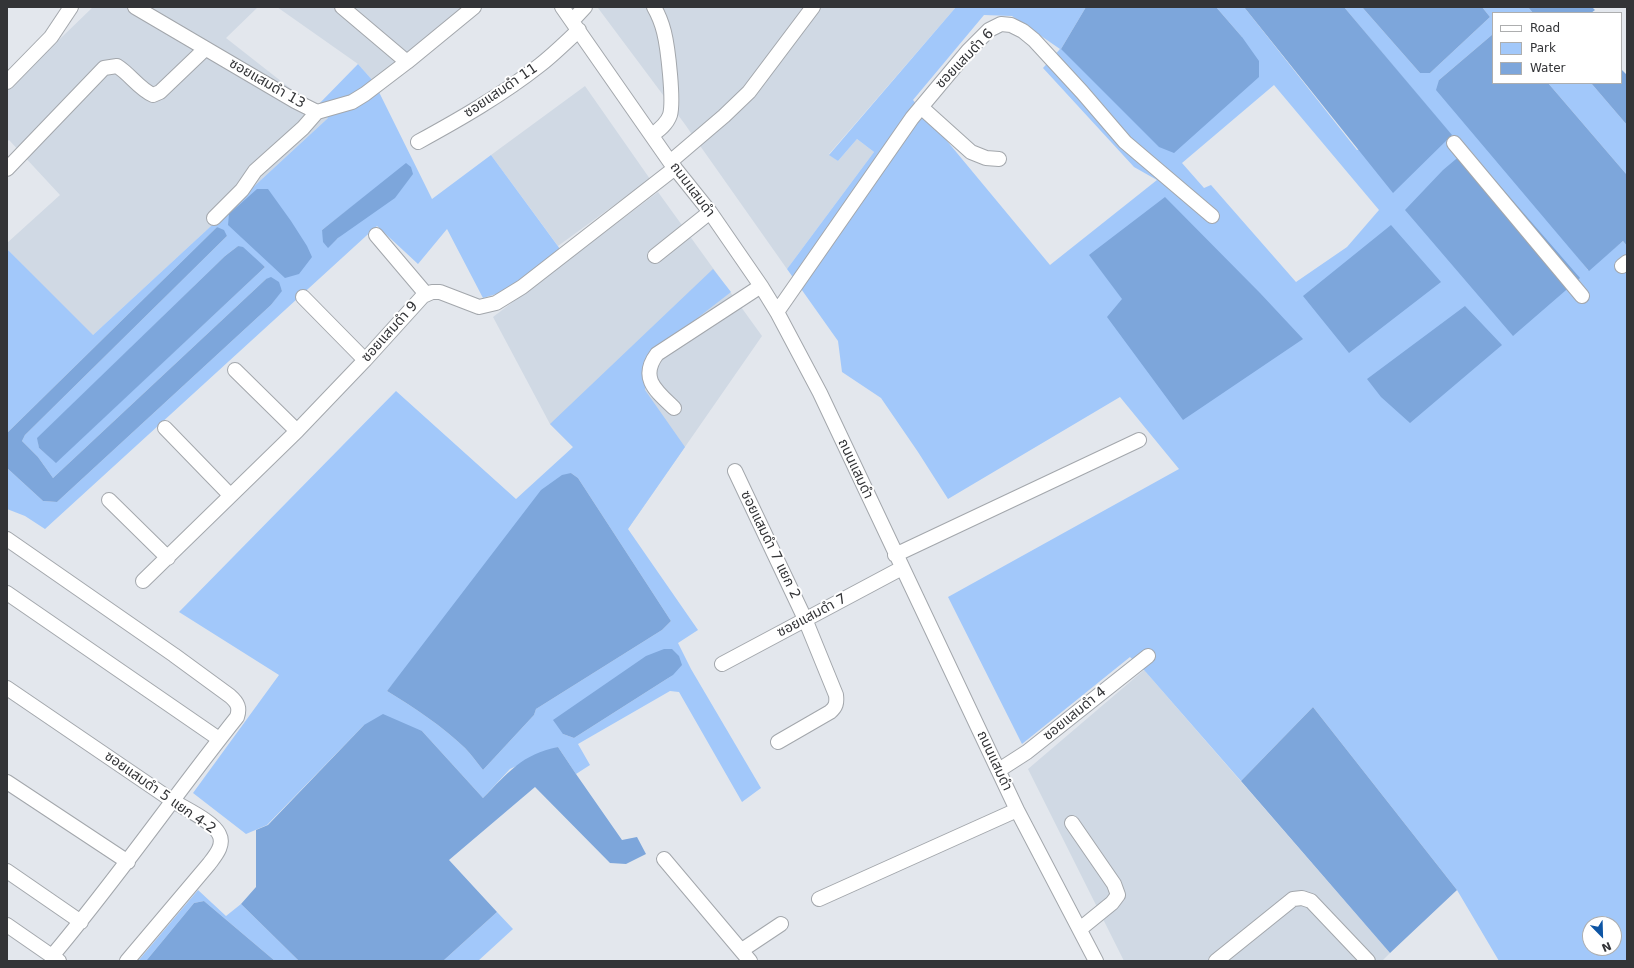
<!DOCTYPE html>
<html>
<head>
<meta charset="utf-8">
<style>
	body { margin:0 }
	#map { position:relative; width:1634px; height:968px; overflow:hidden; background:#e3e7ed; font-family:"DejaVu Sans",sans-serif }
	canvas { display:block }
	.frame { position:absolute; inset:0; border:8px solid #333437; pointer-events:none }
	.legend { position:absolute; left:1492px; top:12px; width:130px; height:72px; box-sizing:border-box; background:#fff; border:1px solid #adaeaf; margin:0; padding:5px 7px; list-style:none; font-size:12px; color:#333437 }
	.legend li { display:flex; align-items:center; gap:8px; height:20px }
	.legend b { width:20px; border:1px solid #adaeaf }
	.north { position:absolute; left:1582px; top:916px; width:40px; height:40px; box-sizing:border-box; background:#fff; border:1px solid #adaeaf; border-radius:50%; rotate:157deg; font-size:11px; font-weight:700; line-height:16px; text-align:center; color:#333437 }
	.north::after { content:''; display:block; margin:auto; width:14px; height:18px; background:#0e55a4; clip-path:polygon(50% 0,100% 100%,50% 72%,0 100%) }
</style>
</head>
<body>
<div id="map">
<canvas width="1634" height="968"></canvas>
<div class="frame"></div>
<ul class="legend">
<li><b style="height:5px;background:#fff"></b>Road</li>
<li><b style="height:11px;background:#a2c8fa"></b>Park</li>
<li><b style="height:11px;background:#7da6db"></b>Water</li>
</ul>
<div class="north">N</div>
</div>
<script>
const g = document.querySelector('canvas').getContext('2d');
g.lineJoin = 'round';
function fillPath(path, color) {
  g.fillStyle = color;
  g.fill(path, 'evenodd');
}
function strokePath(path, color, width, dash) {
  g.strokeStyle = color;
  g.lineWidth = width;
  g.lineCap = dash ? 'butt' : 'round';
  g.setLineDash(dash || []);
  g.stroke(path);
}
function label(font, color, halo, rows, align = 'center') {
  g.font = font + ' "DejaVu Sans","Noto Sans Thai",sans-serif';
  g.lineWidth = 4;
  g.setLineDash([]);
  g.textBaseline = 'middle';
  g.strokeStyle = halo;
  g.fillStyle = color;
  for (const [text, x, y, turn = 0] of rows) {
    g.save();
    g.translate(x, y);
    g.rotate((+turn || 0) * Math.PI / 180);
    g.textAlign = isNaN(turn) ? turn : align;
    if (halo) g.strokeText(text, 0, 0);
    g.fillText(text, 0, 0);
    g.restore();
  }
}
const built = new Path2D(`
	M 93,7 L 258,7 L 226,38 L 328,118 L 92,336 L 7,249 L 7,243 L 60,195 L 9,140 L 7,142 L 7,90 Z
	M 277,7 L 483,7 L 379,91 L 374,82 L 358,64 Z
	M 598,7 L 956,7 L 829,154 L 838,161 L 857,139 L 874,152 L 787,269 L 684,123 L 598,8 Z
	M 585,86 L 650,179 L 558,246 L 491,155 Z
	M 658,192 L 762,336 L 628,529 L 573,447 L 550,424 L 493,317 Z
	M 1144,670 L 1390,953 L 1382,961 L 1124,961 L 1028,769 Z`);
const green = new Path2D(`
	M 956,7 L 1086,7 L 1061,49 L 1242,37 L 1216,7 L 1244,7 L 1357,150 L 1451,135 L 1344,7 L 1362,7 L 1420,73 L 1430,73 L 1490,17 L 1482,7 L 1528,7 L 1533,13 L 1493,13 L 1493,34 L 1439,80 L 1588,270 L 1623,241 L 1627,246 L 1627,961 L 1499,961 L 1457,890 L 1313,707 L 1241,781 L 1144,670 L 1130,657 L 1022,744 L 948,597 L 1179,469 L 1120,397 L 948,499 L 918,452 L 881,398 L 842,372 L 838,341 L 787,269 L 874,152 L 857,139 L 838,161 L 829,155 ZM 984,15 L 1012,16 L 1060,49 L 1043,68 L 1134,167 L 1157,180 L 1050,265 L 913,100 ZM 1274,85 L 1379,210 L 1347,247 L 1296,282 L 1211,185 L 1204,188 L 1182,163 ZM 1590,924 L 1614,924 L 1614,948 L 1590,948 Z
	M 358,64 L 374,82 L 432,199 L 491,155 L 560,249 L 503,292 L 483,298 L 447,229 L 418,264 L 377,226 L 45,529 L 25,516 L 7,509 L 7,468 L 43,501 L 57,502 L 271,305 L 282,290 L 266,279 L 53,478 L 38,457 L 22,441 L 25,435 L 227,236 L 217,227 L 7,433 L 7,249 L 93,335 L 328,118 L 315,108 ZM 385,181 L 338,238 L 328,247 L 322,230 ZM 238,246 L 265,267 L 56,462 L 39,448 L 38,438 L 225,256 Z
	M 1548,83 L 1591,83 L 1627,125 L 1627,175 Z
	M 713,269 L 731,292 L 660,347 L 646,364 L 645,390 L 685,447 L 628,529 L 698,630 L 678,643 L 691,669 L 761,788 L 742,802 L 679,692 L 670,691 L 578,744 L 590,765 L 576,774 L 558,747 L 510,769 L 483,798 L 422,731 L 364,725 L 267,825 L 246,834 L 193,793 L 279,675 L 179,612 L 396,391 L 516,499 L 573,447 L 550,424 ZM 571,473 L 578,478 L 671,621 L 662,630 L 536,709 L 534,715 L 483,770 C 477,763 472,755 465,748 C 442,726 415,708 387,691 ZM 673,675 L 574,738 L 563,734 Z
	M 198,890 L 226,916 L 241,904 L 299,961 L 275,961 L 204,901 L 194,903 L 146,961 L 138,961 Z
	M 497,912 L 513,929 L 478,961 L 443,961 Z`);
const water = new Path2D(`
	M 1086,7 L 1216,7 L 1242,37 L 1259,61 L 1259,77 L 1174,153 L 1159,147 L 1061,49 Z
	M 1244,7 L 1344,7 L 1452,135 L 1393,193 Z
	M 1362,7 L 1482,7 L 1490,17 L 1430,73 L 1420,73 Z
	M 1528,7 L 1592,7 L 1595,10 L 1591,13 L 1533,13 Z
	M 1493,34 L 1493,83 L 1548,83 L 1627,175 L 1627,246 L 1623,241 L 1589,271 L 1436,90 L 1439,80 Z
	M 1621,69 L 1627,75 L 1627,125 L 1591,83 L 1621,83 Z
	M 1468,149 L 1580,278 L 1513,336 L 1405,210 L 1443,170 Z
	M 406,163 L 411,167 L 413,174 L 395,198 L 338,238 L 328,248 L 323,242 L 322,230 Z
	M 257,189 L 268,189 L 291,221 L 307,246 L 312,257 L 299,274 L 285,278 L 228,225 L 229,214 Z
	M 1165,197 L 1260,293 L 1303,339 L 1183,420 L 1107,317 L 1122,299 L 1089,255 Z
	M 1391,225 L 1441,282 L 1349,353 L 1303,296 Z
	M 217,227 L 224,230 L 227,236 L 25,435 L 22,441 L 38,457 L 53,478 L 266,279 L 271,277 L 279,282 L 282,291 L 271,305 L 57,502 L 43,501 L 7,468 L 7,433 Z
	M 238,246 L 243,247 L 265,267 L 56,463 L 39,448 L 37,438 L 225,256 Z
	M 1465,306 L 1502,345 L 1410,423 L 1381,397 L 1367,379 Z
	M 571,473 L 578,478 L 671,621 L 662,630 L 536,709 L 534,715 L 483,770 C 477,763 472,755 465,748 C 442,726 415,708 387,691 L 541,490 L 562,475 Z
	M 664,649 L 672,649 L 679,656 L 682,665 L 673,675 L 574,738 L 563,734 L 553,720 L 646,656 Z
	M 1313,707 L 1457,890 L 1390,953 L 1241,781 Z
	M 383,714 L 422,731 L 483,798 C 508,773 522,754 558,747 L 576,774 L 622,840 L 637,837 L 646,854 L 626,864 L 610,863 L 535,787 L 449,860 L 497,912 L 443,961 L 299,961 L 241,904 L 256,887 L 256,830 L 268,825 L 364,725 Z
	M 204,901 L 275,961 L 146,961 L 194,903 Z`);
const minor = new Path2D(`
	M 135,7 L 295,101 L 317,112 L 352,102 L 365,94 L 407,62 L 474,7
	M 342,7 L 407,62
	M 562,7 L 670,162 L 710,212 L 761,286 L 777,312 L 820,393 L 1017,810 L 1096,961
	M 572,21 L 585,7
	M 7,82 L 51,37 L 71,7
	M 921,107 L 971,152 L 986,158 L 999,159
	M 652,135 C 659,130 667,124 670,115 C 674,101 668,48 664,32 C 662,24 658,14 654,7
	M 418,142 C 460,119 502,95 540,65 C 553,55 566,42 579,30
	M 1454,143 L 1582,296
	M 670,162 L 724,116 L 749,92 L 813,7
	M 7,169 L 104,68 L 117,66 C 130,74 139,89 153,95 L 160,92 L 205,49
	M 214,218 L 242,190 L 255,171 L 303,128 L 317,112
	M 376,235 L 426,294
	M 655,256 L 710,212
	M 1622,266 L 1627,262
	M 303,297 L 365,360
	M 777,312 L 912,118 L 968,51 L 989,30 L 1001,24 L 1011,25 L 1023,31 L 1034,40 L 1082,92 L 1125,142 L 1212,216
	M 235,370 L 297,431
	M 674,408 C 656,391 639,378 657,354 L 761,286
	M 165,428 L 230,495
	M 735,471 L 805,619 L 836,695 C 837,703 836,707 830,712 L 778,742
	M 109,500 L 168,558
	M 7,539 L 174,655 L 230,696 C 238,703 240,708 237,717 C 174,796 117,879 52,956
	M 895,555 L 1139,440
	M 143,581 L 297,431 L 365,360 L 423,296 L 432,292 L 440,292 L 479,307 L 496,303 L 522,287 L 675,168
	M 7,593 L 219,739
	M 722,664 L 902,568
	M 7,688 C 61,725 116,762 170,799 C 183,808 212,820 219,834 C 225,845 215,856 209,864 L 127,961
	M 999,770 L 1027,752 L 1148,656
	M 7,782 L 128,862
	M 1072,823 L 1114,884 L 1118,895 L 1112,903 L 1080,929
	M 664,859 L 750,961
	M 7,871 L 81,922
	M 819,899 L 1017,810
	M 7,925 L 59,961
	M 742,950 L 781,924
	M 1216,961 L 1293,899 L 1302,898 L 1311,901 L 1368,961`);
const streetNames = [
	["ซอยแสมดำ 6",965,59,-46],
	["ซอยแสมดำ 13",267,84,30],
	["ซอยแสมดำ 11",501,91,-34],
	["ถนนแสมดำ",692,190,53],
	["ซอยแสมดำ 9",390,332,-48],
	["ถนนแสมดำ",855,469,65],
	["ซอยแสมดำ 7 แยก 2",770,545,64],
	["ซอยแสมดำ 7",812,616,-28],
	["ซอยแสมดำ 4",1075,714,-39],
	["ถนนแสมดำ",994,761,65],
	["ซอยแสมดำ 5 แยก 4-2",160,793,35]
];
fillPath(built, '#d0d9e4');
fillPath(green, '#a2c8fa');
fillPath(water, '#7da6db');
strokePath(minor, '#a3a7ac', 16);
strokePath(minor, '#fff', 14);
label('14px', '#333437', '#fff', streetNames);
</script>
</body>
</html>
